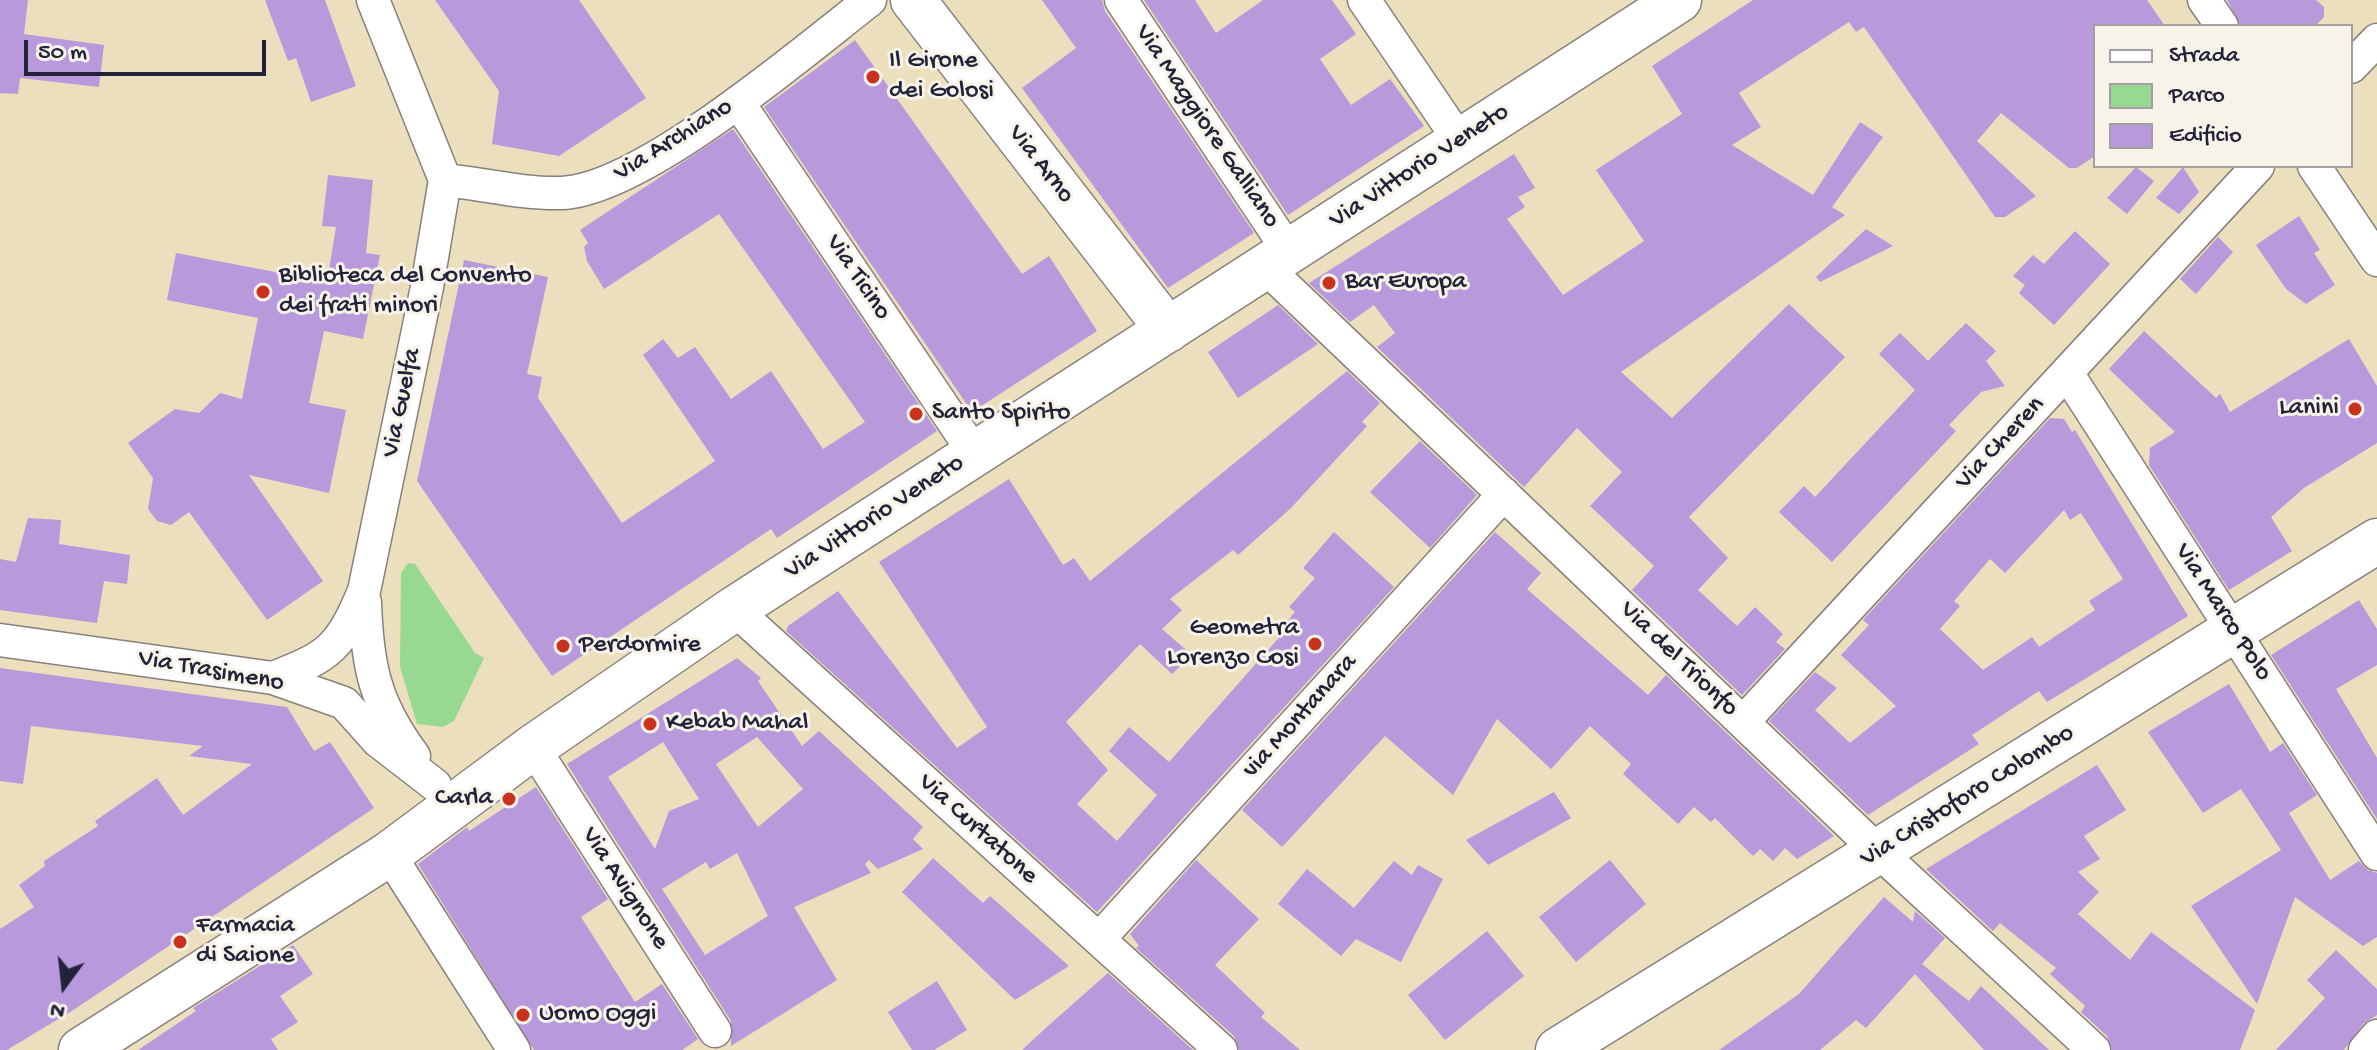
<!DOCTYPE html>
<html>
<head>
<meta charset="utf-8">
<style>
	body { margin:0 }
	#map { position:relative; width:2377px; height:1050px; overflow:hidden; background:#ecdfbe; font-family:"Gochi Hand",sans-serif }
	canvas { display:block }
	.legend { position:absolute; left:2093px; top:24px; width:260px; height:144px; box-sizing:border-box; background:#f7f3e8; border:2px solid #a29fa3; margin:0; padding:10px 14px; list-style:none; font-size:24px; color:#22223b }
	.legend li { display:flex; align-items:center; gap:16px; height:40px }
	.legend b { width:40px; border:2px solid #a29fa3 }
	.north { position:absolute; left:24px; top:946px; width:80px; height:80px; -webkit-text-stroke:6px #f7f3e8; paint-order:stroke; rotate:195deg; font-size:22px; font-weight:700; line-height:32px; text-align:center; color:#22223b }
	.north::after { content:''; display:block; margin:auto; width:28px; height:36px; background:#22223b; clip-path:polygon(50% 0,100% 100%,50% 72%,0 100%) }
	.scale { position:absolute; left:24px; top:40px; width:242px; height:36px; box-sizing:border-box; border:4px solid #22223b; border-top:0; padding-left:10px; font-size:24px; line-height:28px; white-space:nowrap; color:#22223b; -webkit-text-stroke:6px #f7f3e8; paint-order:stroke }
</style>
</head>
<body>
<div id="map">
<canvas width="2377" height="1050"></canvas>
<ul class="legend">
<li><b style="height:10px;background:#fff"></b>Strada</li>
<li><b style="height:22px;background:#97d990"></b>Parco</li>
<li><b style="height:22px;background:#b799dc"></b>Edificio</li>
</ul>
<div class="north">N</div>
<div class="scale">50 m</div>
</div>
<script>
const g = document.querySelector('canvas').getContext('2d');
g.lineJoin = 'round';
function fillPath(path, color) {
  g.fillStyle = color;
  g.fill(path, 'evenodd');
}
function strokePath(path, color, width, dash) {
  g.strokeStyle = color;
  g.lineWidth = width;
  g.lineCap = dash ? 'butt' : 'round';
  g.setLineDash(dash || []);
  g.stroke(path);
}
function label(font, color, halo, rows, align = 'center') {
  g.font = font + ' "Gochi Hand",sans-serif';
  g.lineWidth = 6;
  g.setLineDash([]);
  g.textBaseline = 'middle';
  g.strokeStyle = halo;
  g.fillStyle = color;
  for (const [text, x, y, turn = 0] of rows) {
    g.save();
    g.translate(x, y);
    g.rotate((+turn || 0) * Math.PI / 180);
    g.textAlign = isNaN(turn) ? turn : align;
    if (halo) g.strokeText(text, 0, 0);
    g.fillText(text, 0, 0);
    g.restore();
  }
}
const green = new Path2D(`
	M 408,563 L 415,564 L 475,653 L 484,658 L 454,721 L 443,727 L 417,724 L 400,667 L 401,573 Z`);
const building = new Path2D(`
	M 0,0 L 28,0 L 24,34 L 104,45 L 99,87 L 20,78 L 18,94 L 0,93 Z
	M 265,0 L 325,0 L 356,86 L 311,102 L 296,58 L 288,61 Z
	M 435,0 L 579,0 L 646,98 L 559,156 L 492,144 L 499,91 Z
	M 1042,0 L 1102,0 L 1105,11 L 1254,233 L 1168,288 L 1022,88 L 1076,48 Z
	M 1144,0 L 1195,0 L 1216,33 L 1263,0 L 1332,0 L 1356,34 L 1320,59 L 1351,105 L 1390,79 L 1424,126 L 1288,215 Z
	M 1753,0 L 2147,0 L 2165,26 L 2095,26 L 2095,156 L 2077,168 L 2069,168 L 2001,113 L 1977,141 L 2036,196 L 2005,217 L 1995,217 L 1864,27 L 1856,32 L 1849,22 L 1739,93 L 1761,127 L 1732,145 L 1813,195 L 1860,122 L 1883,137 L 1832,207 L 1845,215 L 1621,372 L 1672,418 L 1789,304 L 1845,357 L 1689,517 L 1728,558 L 1698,590 L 1737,626 L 1755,607 L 1783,634 L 1776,642 L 1785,649 L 1742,695 L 1632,590 L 1654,566 L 1590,506 L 1622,472 L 1577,428 L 1524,487 L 1377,347 L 1395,333 L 1374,305 L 1350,322 L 1309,283 L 1514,154 L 1535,188 L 1518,197 L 1525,207 L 1507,219 L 1563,295 L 1644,241 L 1596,170 L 1682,114 L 1652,66 Z
	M 2227,0 L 2316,0 L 2324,7 L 2324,17 L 2315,26 L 2241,26 Z
	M 855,40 L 1022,274 L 1049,256 L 1097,331 L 972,412 L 764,107 Z
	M 733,129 L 937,431 L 777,538 L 771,529 L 552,676 L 417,481 L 464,260 L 548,277 L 527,374 L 542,377 L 538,398 L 622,523 L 715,461 L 643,355 L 663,339 L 678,358 L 695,347 L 731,399 L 771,371 L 823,449 L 865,422 L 719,214 L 604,289 L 587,261 L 584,247 L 588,243 L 580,230 Z
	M 2136,167 L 2154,181 L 2127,214 L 2107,198 Z
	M 2183,167 L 2199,192 L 2179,214 L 2156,198 Z
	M 328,175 L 373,180 L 366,253 L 380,255 L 363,339 L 324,331 L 309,403 L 346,410 L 329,493 L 249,475 L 323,581 L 267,620 L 189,512 L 171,525 L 157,521 L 148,509 L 153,478 L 128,443 L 175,409 L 199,413 L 220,393 L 242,399 L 258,318 L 167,300 L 176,253 L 327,282 L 336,227 L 322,226 Z
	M 2299,216 L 2320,250 L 2314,253 L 2335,285 L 2306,304 L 2286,289 L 2256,245 Z
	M 1866,229 L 1893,246 L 1820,282 L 1816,277 Z
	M 2075,231 L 2110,264 L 2054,325 L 2019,293 L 2025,285 L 2013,276 L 2033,255 L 2044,264 Z
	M 2218,237 L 2233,252 L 2196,294 L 2180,279 Z
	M 1278,305 L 1318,344 L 1238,398 L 1208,352 Z
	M 1966,323 L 1996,351 L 1986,361 L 2005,386 L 1981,392 L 1949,425 L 1956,431 L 1832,562 L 1779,512 L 1804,486 L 1815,497 L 1915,390 L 1879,354 L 1900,333 L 1928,361 Z
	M 2144,331 L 2216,398 L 2220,394 L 2230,412 L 2349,339 L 2377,386 L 2377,443 L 2304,488 L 2271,517 L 2292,551 L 2229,590 L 2149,465 L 2150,448 L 2175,432 L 2109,369 Z
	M 1347,371 L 1380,403 L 1362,422 L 1367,426 L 1290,509 L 1238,555 L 1233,550 L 1170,599 L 1182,610 L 1162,629 L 1192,655 L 1172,674 L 1140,644 L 1066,722 L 1108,770 L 1077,804 L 1117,841 L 1157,795 L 1109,751 L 1129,727 L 1169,762 L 1283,633 L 1280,630 L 1295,612 L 1289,607 L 1315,578 L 1303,568 L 1334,532 L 1394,587 L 1097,912 L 786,631 L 788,626 L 838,591 L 957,748 L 987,727 L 879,562 L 1009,479 L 1063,565 L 1074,558 L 1090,581 Z
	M 2050,418 L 2064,419 L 2072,432 L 2075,430 L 2188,616 L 2047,702 L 2039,691 L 1972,735 L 1979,744 L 1868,815 L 1769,721 L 1815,672 L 1837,688 L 1815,710 L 1850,743 L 1896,706 L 1841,655 L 1869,625 L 1863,620 ZM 2064,510 L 2070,520 L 2081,513 L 2123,579 L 2089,601 L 2095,610 L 2039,647 L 2032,637 L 1983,670 L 1940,629 L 1960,606 L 1954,601 L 1990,559 L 2005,573 Z
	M 1420,441 L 1477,495 L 1430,548 L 1370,492 Z
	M 28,518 L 61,520 L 59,544 L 130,555 L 127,584 L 104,581 L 97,623 L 0,610 L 0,559 L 16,562 Z
	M 1495,532 L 1541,573 L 1527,589 L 1648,695 L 1666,675 L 1834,836 L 1797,859 L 1785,848 L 1773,861 L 1760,849 L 1753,856 L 1715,818 L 1711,822 L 1694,807 L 1678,824 L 1623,774 L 1631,764 L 1590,726 L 1551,769 L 1497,719 L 1453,795 L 1385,736 L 1282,847 L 1242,810 Z
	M 2359,600 L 2377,629 L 2377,665 L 2336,689 L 2377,758 L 2377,819 L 2271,655 Z
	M 737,658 L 761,678 L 758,681 L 802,746 L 819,731 L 923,827 L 913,839 L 923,849 L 878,869 L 869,860 L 865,864 L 871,873 L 794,907 L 837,980 L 731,1046 L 731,1021 L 567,764 ZM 757,737 L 803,789 L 758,827 L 716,764 ZM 663,742 L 699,799 L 669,811 L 655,849 L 608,777 ZM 737,853 L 768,916 L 705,955 L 662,889 L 706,862 L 710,869 Z
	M 0,668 L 287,707 L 314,751 L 330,742 L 374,808 L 75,1009 L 7,1050 L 0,1050 L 0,929 L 34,907 L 19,885 L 45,866 L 44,861 L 98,826 L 95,821 L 157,778 L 183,815 L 252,764 L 189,756 L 203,746 L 31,726 L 23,784 L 0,781 Z
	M 2229,684 L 2270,752 L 2283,743 L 2317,795 L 2289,813 L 2330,880 L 2359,861 L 2368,870 L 2377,873 L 2377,937 L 2363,946 L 2295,897 L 2257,1004 L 2191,906 L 2281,850 L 2241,789 L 2203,813 L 2148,732 Z
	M 2097,765 L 2126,810 L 2084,836 L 2100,859 L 2078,872 L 2099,892 L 2078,914 L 2130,960 L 2151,932 L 2255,1010 L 2240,1050 L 2112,1050 L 2107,1036 L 2081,1012 L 2085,1006 L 2050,974 L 2056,968 L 2000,923 L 1993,931 L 1926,869 Z
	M 536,787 L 608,899 L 581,917 L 635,1002 L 662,984 L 698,1039 L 682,1050 L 534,1050 L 418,864 L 467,827 L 469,831 Z
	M 1554,792 L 1571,818 L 1488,865 L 1466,840 Z
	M 933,858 L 983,903 L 990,896 L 1069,966 L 1015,1000 L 902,892 Z
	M 1196,860 L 1259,919 L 1215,965 L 1265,1013 L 1261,1017 L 1300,1050 L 1239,1050 L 1234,1036 L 1136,948 L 1139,946 L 1130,934 Z
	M 1610,860 L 1646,904 L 1576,962 L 1539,917 Z
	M 1394,861 L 1412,875 L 1418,865 L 1443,879 L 1401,962 L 1356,939 L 1341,956 L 1278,904 L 1307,869 L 1354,908 Z
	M 1884,897 L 1913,922 L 1915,911 L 1945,938 L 1922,964 L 1969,1001 L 1981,986 L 2049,1050 L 1984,1050 L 1915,974 L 1866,1028 L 1856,1020 L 1820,1050 L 1719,1050 L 1799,994 Z
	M 1487,931 L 1524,976 L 1445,1040 L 1408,995 Z
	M 293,945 L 313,974 L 280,996 L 298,1022 L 271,1039 L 278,1050 L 138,1050 L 196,1011 L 193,1008 Z
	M 2336,950 L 2377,989 L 2377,1015 L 2363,1024 L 2344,1050 L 2276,1050 L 2325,998 L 2307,980 Z
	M 1108,973 L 1193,1050 L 1022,1050 L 1049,1025 Z
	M 937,981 L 967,1030 L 934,1050 L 912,1050 L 888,1012 Z`);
const street = new Path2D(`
	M 1121,0 L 1290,253
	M 1364,0 L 1459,140
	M 2204,0 L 2222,26
	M 2351,67 L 2377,40
	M 738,102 L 975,454
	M 2314,166 L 2377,260
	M 445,180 C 483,184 523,194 561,193 C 641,191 804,51 870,0
	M 1265,267 L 1879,852 L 2094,1050
	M 2067,373 L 2377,854
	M 365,602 C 367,666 375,704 414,756
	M 734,609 L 1221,1050
	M 0,640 L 273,678 L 344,703 L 378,741 L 435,785
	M 273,678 C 330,656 340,648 364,591 L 427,287 L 445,180 L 373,0
	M 1743,722 L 2258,166
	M 533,747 L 715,1031
	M 389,854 L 514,1050
	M 1099,939 L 1504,494
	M 2365,1050 L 2377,1036`);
const secondary = new Path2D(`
	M 913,0 L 1168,330
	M 81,1050 L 389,854 L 533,747 L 734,609 L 1679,0
	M 1558,1050 L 2377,541`);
const markers = [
	[873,77,8,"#c8321e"],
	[1329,283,8,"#c8321e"],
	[263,292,8,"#c8321e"],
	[2355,409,8,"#c8321e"],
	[916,414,8,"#c8321e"],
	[1315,644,8,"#c8321e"],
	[563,646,8,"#c8321e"],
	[650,724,8,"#c8321e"],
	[509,799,8,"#c8321e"],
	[180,942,8,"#c8321e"],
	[523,1015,8,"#c8321e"]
];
const poiNames = [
	["Il Girone",889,62],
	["dei Golosi",889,92],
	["Biblioteca del Convento",279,277],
	["dei frati minori",279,307],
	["Bar Europa",1345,283],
	["Lanini",2339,409,"right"],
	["Santo Spirito",932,414],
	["Geometra",1299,629,"right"],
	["Lorenzo Cosi",1299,659,"right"],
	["Perdormire",579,646],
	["Kebab Mahal",666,724],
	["Carla",493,799,"right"],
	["Farmacia",196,927],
	["di Saione",196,957],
	["Uomo Oggi",539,1015]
];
const streetNames = [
	["Via Maggiore Galliano",1206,127,56],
	["Via Archiano",674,141,-32],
	["Via Arno",1040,165,52],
	["Via Vittorio Veneto",1420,167,-33],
	["Via Ticino",857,278,56],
	["Via Guelfa",403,403,-78],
	["Via Cheren",2001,444,-47],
	["Via Vittorio Veneto",875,518,-33],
	["Via Marco Polo",2222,613,57],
	["Via del Trionfo",1678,660,44],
	["Via Trasimeno",211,672,10],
	["via Montanara",1301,717,-48],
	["Via Cristoforo Colombo",1968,797,-32],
	["Via Curtatone",977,830,42],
	["Via Avignone",624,889,57]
];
fillPath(green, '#97d990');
fillPath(building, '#b799dc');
strokePath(street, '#87807c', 35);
strokePath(secondary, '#87807c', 47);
strokePath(street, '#fff', 32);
strokePath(secondary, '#fff', 44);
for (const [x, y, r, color] of markers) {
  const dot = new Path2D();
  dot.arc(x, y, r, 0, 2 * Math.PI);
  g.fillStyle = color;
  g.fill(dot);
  strokePath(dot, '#f7f3e8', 3);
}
label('26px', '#22223b', '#f7f3e8', poiNames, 'left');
label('26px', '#22223b', '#f7f3e8', streetNames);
</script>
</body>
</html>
